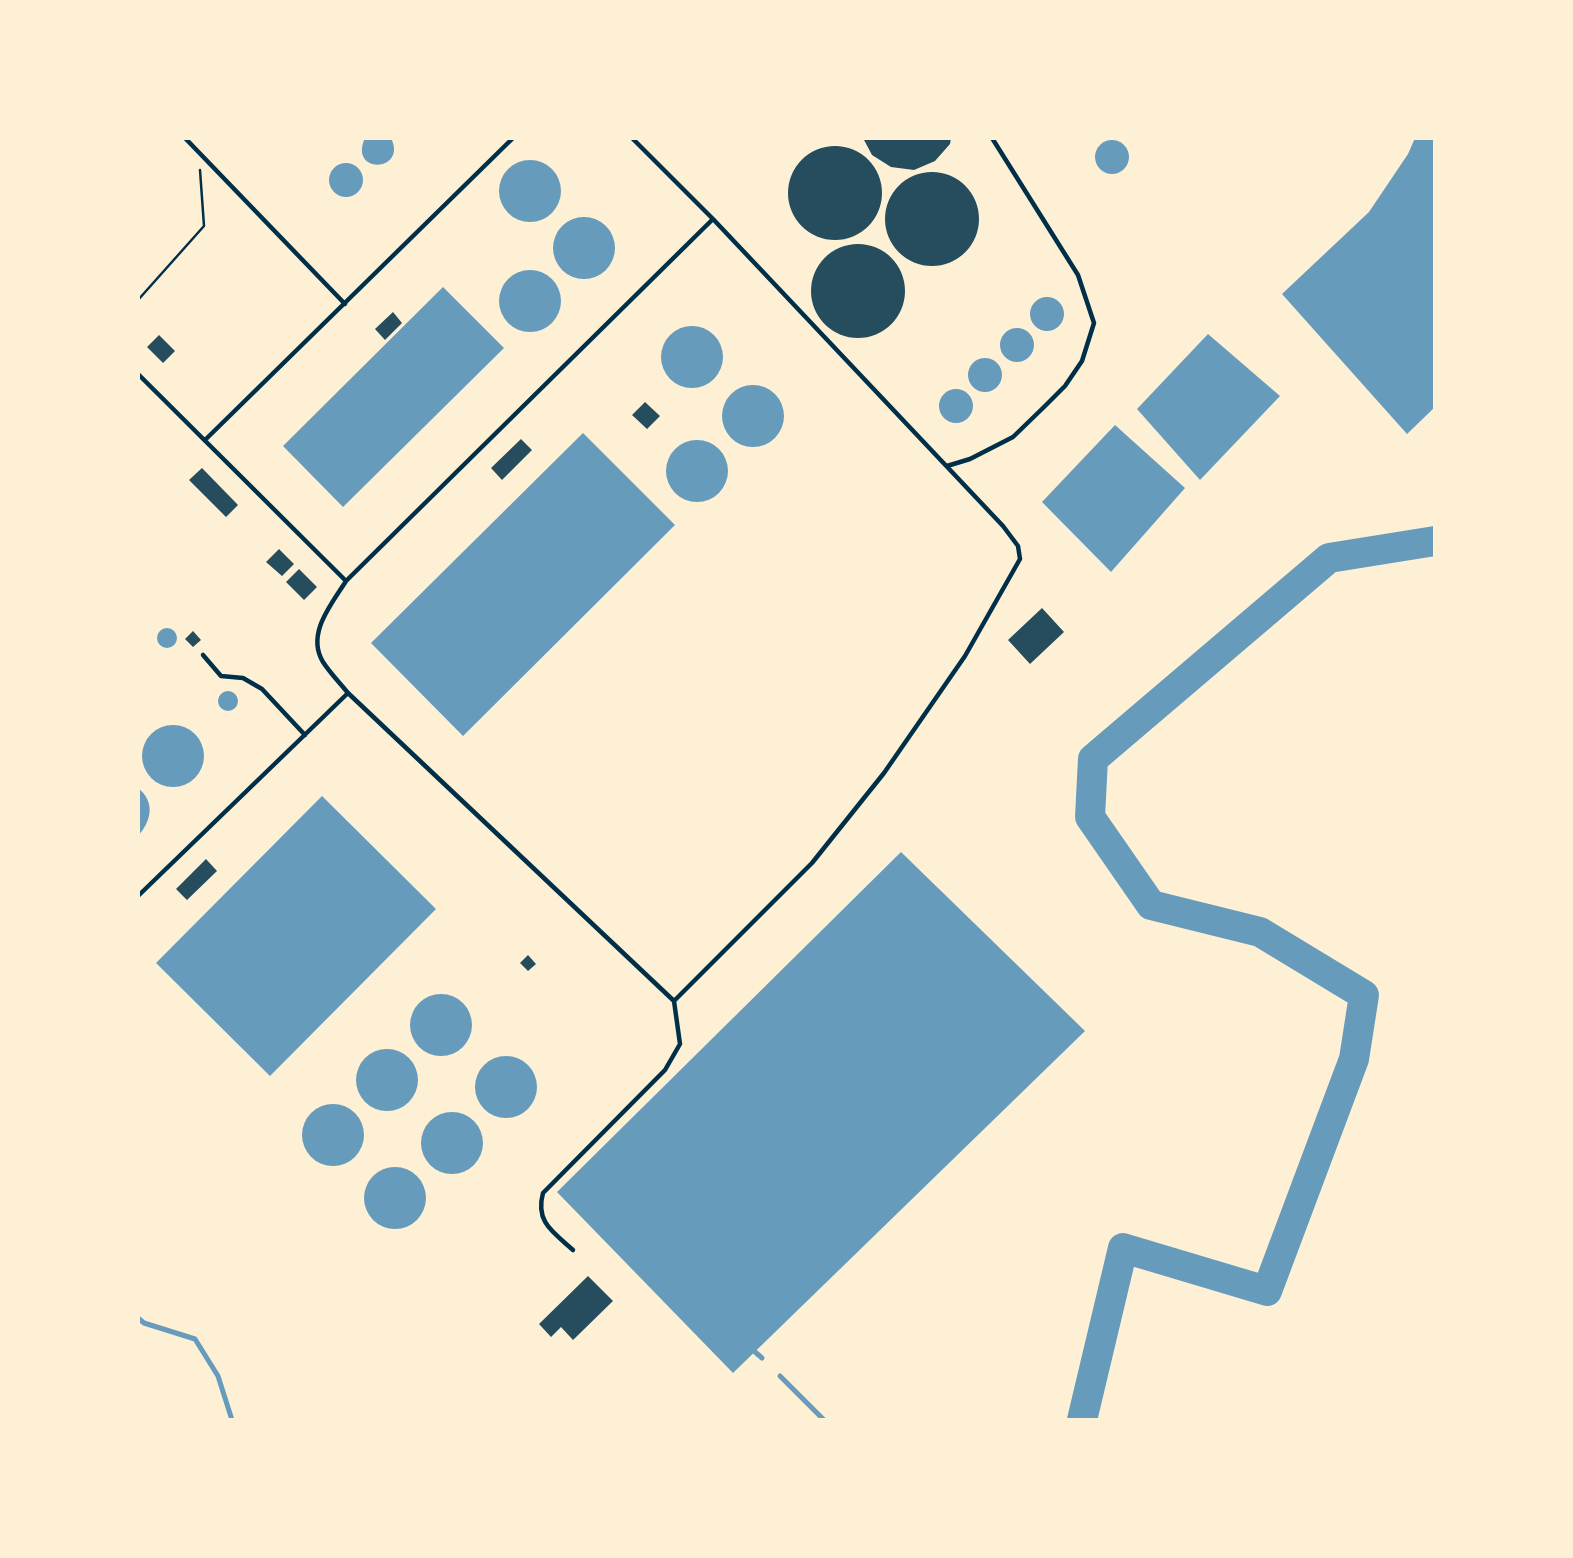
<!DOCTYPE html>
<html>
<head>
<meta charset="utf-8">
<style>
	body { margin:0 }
	#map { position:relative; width:1573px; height:1558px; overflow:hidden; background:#fdf0d5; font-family:"Source Serif 4",serif }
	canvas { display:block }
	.frame { position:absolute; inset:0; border:140px solid #fdf0d5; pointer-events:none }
</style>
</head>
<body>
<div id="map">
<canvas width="1573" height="1558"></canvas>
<div class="frame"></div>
</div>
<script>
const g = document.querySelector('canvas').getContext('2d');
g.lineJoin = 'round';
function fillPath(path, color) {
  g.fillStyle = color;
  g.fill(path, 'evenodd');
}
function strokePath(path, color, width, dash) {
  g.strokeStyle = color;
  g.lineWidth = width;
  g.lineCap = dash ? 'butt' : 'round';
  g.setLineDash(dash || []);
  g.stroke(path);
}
const water = new Path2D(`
	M 365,138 L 391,138 C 408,172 348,175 365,138 Z
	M 1415,138 L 1435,138 L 1435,407 L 1407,434 L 1282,294 L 1369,212 L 1408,154 Z
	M1095 157a17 17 0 1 1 34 0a17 17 0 1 1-34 0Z
	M499 191a31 31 0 1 1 62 0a31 31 0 1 1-62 0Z
	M329 180a17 17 0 1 1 34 0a17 17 0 1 1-34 0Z
	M553 248a31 31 0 1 1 62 0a31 31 0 1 1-62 0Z
	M499 301a31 31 0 1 1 62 0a31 31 0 1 1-62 0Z
	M 443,287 L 504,348 L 343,507 L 283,446 Z
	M1030 314a17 17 0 1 1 34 0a17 17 0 1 1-34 0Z
	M661 357a31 31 0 1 1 62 0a31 31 0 1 1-62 0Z
	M1000 345a17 17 0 1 1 34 0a17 17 0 1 1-34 0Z
	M 1208,334 L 1280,396 L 1200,480 L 1137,409 Z
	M968 375a17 17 0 1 1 34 0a17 17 0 1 1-34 0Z
	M722 416a31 31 0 1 1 62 0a31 31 0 1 1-62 0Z
	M939 406a17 17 0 1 1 34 0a17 17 0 1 1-34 0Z
	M 1115,425 L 1185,488 L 1111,572 L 1042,502 Z
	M 583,433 L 675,525 L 463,736 L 371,643 Z
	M666 471a31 31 0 1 1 62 0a31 31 0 1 1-62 0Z
	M157 638a10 10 0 1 1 20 0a10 10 0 1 1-20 0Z
	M218 701a10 10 0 1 1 20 0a10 10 0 1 1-20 0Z
	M142 756a31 31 0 1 1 62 0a31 31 0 1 1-62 0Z
	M 138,788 C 156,802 151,822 138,836 Z
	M 322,796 L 436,909 L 270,1076 L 156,963 Z
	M 901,852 L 1085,1031 L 733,1373 L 557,1192 Z
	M410 1025a31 31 0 1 1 62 0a31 31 0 1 1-62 0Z
	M356 1080a31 31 0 1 1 62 0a31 31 0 1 1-62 0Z
	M475 1087a31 31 0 1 1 62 0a31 31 0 1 1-62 0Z
	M302 1135a31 31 0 1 1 62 0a31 31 0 1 1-62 0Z
	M421 1143a31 31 0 1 1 62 0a31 31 0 1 1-62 0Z
	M364 1198a31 31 0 1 1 62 0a31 31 0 1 1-62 0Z`);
const stream = new Path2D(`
	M 138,1318 L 144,1323 L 195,1339 L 218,1376 L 232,1420
	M 754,1351 L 762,1358
	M 780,1376 L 824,1420`);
const river = new Path2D(`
	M 1082,1420 L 1123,1248 L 1267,1291 L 1354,1059 L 1364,995 L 1260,932 L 1151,905 L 1090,817 L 1093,759 L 1329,558 L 1435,541`);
const building = new Path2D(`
	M 863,138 L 951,138 L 950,144 L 935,161 L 914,170 L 891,167 L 872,155 Z
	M788 193a47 47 0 1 1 94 0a47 47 0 1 1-94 0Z
	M885 219a47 47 0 1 1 94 0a47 47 0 1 1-94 0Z
	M811 291a47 47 0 1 1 94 0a47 47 0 1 1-94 0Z
	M 393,312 L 402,323 L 385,340 L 375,329 Z
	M 159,335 L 175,351 L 163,363 L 147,347 Z
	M 645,402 L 660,416 L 647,429 L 632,415 Z
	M 521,439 L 532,450 L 502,480 L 491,468 Z
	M 202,468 L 238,505 L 226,517 L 189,480 Z
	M 279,549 L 294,564 L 282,576 L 266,562 Z
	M 299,569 L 317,587 L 304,600 L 286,582 Z
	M 1042,608 L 1064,632 L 1030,664 L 1008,640 Z
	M 193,631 L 201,640 L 193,647 L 185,639 Z
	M 206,859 L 217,871 L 187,900 L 176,889 Z
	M 528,955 L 536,964 L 528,971 L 520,963 Z
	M 588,1276 L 613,1301 L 573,1340 L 561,1327 L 551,1337 L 539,1324 Z`);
const path = new Path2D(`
	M 138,300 L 204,226 L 200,170`);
const service = new Path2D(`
	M 185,138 L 345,304
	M 632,138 L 713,219 L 1003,526 L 1018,546 L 1020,559 L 965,656 L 884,773 L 812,863 L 674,1001
	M 138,374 L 346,581
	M 205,440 L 513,138
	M 947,466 L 970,459 L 1013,437 L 1044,407 L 1065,386 L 1082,361 L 1094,323 L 1078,275 L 992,138
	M 203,655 L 221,676 L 243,678 L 262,689 L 305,735
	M 138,896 L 348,693
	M 573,1250 C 553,1232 535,1222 543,1193 L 665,1070 L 680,1044 L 674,1001 L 348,693 C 340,683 330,673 323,662 C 306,634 331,605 346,581 L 713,219`);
fillPath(water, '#669bbc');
strokePath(stream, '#669bbc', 5);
strokePath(river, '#669bbc', 30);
fillPath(building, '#264d5e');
strokePath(path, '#003049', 2.5);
strokePath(service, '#003049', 4.5);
</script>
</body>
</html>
